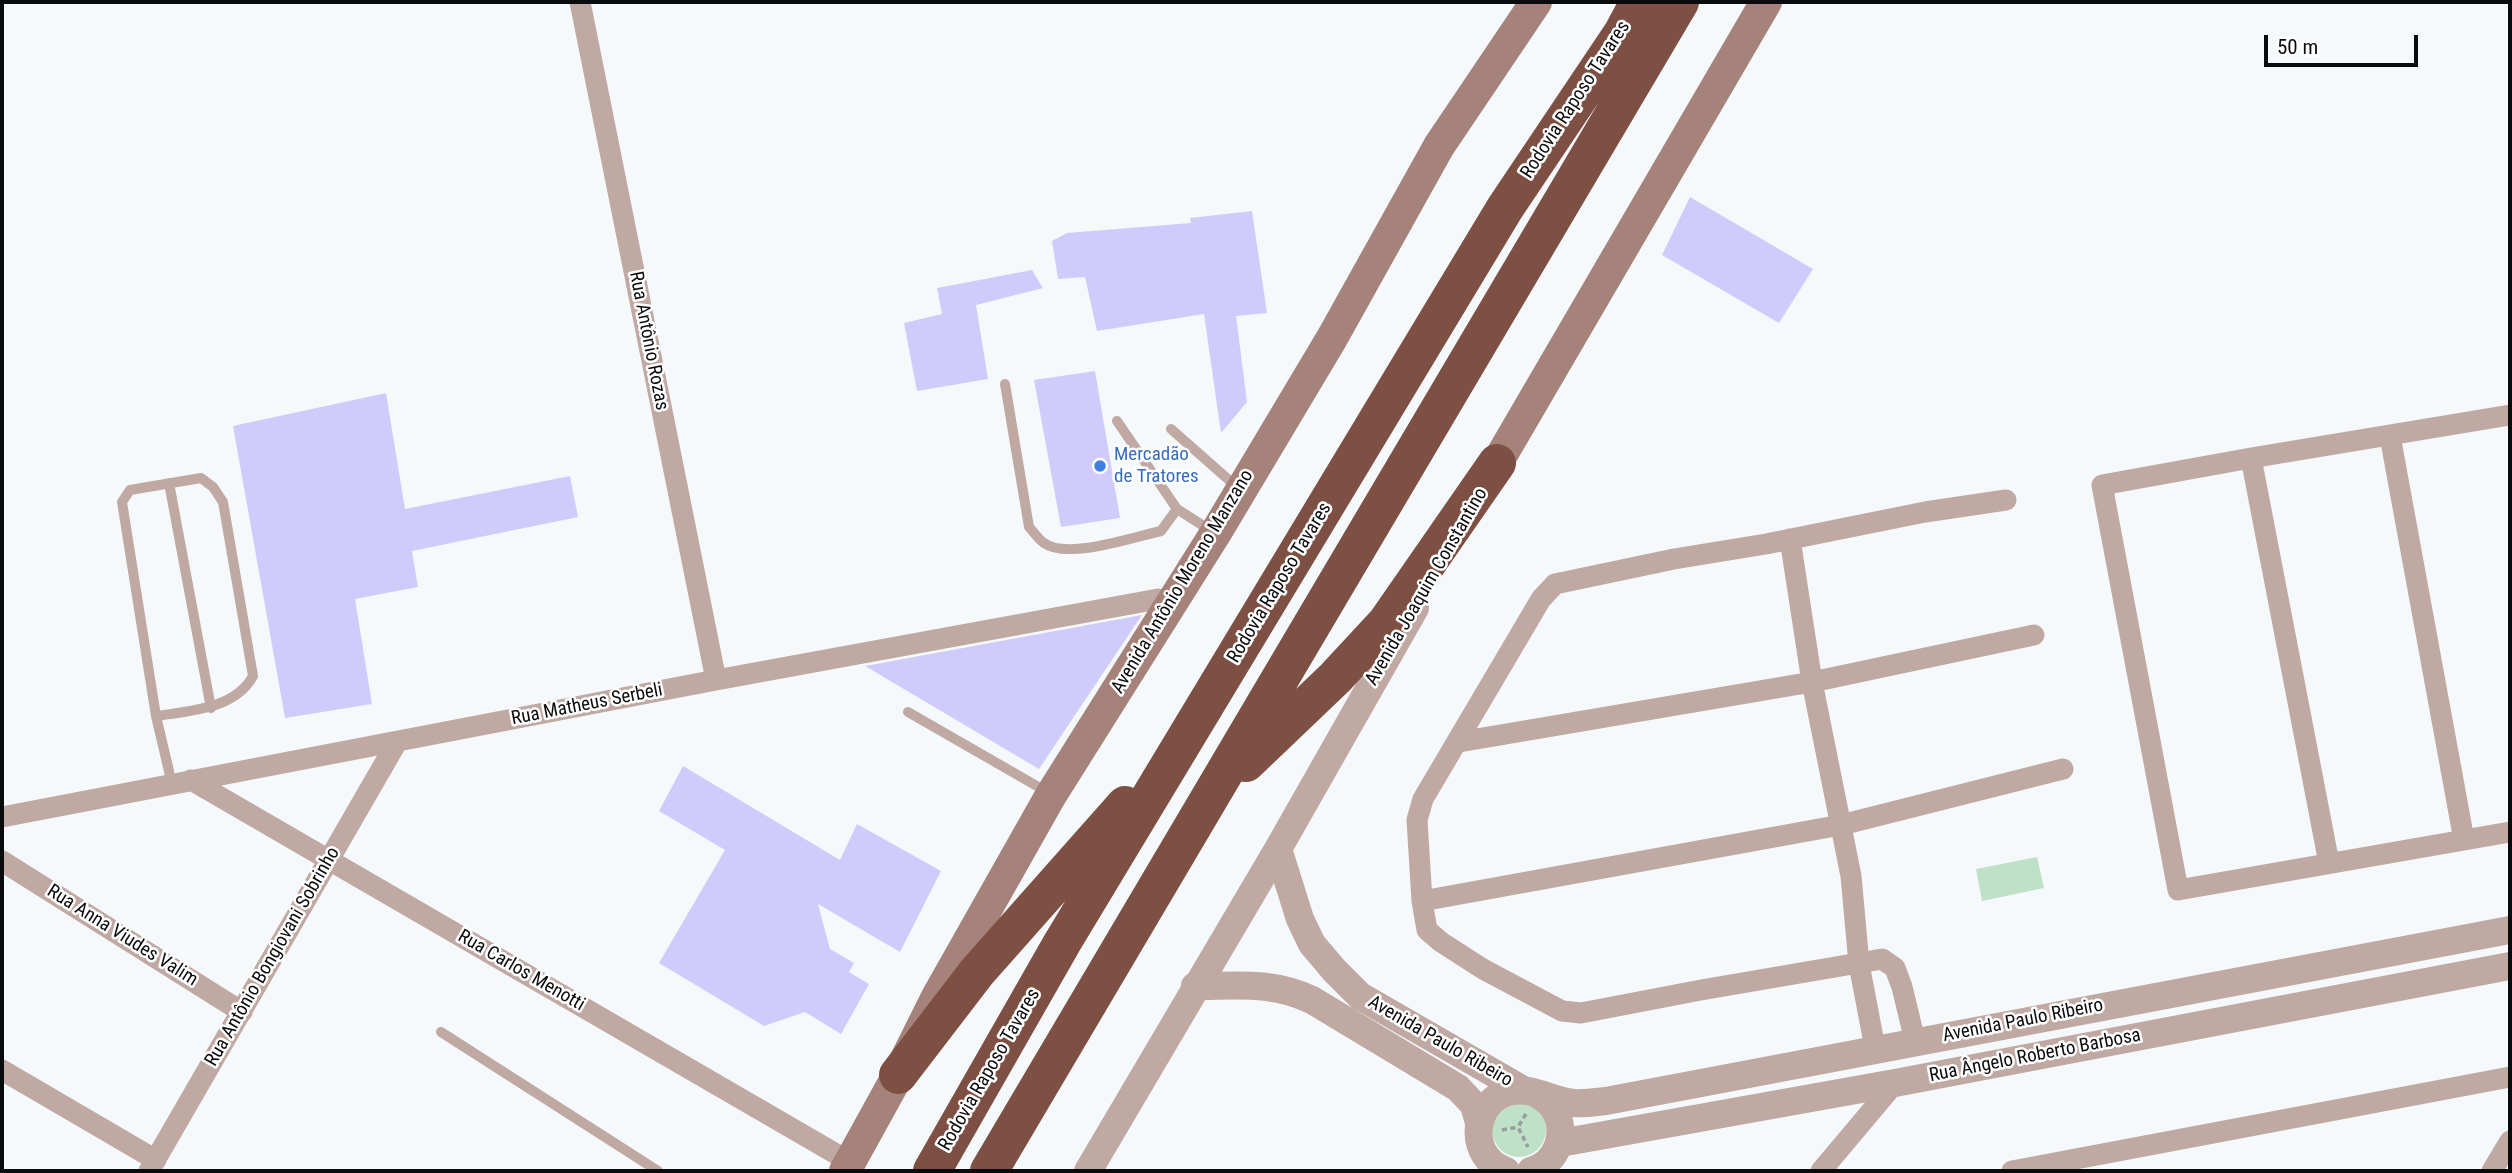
<!DOCTYPE html>
<html>
<head>
<meta charset="utf-8">
<style>
	body { margin:0 }
	#map { position:relative; width:2512px; height:1173px; overflow:hidden; background:#f5f9fc; font-family:"Roboto Condensed",sans-serif }
	canvas { display:block }
	.frame { position:absolute; inset:0; border:4px solid #0a0b0c; pointer-events:none }
	.scale { position:absolute; left:2264px; top:35px; width:154px; height:32px; box-sizing:border-box; border:4px solid #0a0b0c; border-top:0; padding-left:9px; font-size:21px; line-height:24px; white-space:nowrap; color:#0a0b0c; -webkit-text-stroke:5px #fff; paint-order:stroke }
</style>
</head>
<body>
<div id="map">
<canvas width="2512" height="1173"></canvas>
<div class="frame"></div>
<div class="scale">50 m</div>
</div>
<script>
const g = document.querySelector('canvas').getContext('2d');
g.lineJoin = 'round';
function fillPath(path, color) {
  g.fillStyle = color;
  g.fill(path, 'evenodd');
}
function strokePath(path, color, width, dash) {
  g.strokeStyle = color;
  g.lineWidth = width;
  g.lineCap = dash ? 'butt' : 'round';
  g.setLineDash(dash || []);
  g.stroke(path);
}
function label(font, color, halo, rows, align = 'center') {
  g.font = font + ' "Roboto Condensed",sans-serif';
  g.lineWidth = 5;
  g.setLineDash([]);
  g.textBaseline = 'middle';
  g.strokeStyle = halo;
  g.fillStyle = color;
  for (const [text, x, y, turn = 0] of rows) {
    g.save();
    g.translate(x, y);
    g.rotate((+turn || 0) * Math.PI / 180);
    g.textAlign = isNaN(turn) ? turn : align;
    if (halo) g.strokeText(text, 0, 0);
    g.fillText(text, 0, 0);
    g.restore();
  }
}
const green = new Path2D(`
	M 2037,857 L 2044,888 L 1982,901 L 1976,869 Z
	M1492 1130a27 27 0 1 1 54 0a27 27 0 1 1-54 0Z`);
const building = new Path2D(`
	M 1690,197 L 1813,269 L 1779,323 L 1662,255 Z
	M 1252,211 L 1267,313 L 1236,316 L 1247,402 L 1221,433 L 1204,314 L 1097,331 L 1085,277 L 1058,279 L 1052,241 L 1067,233 L 1191,223 L 1190,218 Z
	M 1032,270 L 1043,288 L 976,305 L 988,379 L 917,391 L 904,323 L 942,314 L 937,288 Z
	M 1095,371 L 1120,518 L 1061,527 L 1034,380 Z
	M 386,393 L 405,509 L 570,476 L 578,517 L 412,551 L 418,587 L 355,599 L 372,704 L 285,718 L 233,426 Z
	M 1142,615 L 1039,769 L 865,666 Z
	M 683,766 L 840,860 L 857,824 L 941,871 L 900,952 L 818,904 L 830,949 L 854,963 L 849,972 L 869,984 L 841,1034 L 805,1012 L 764,1026 L 659,963 L 725,850 L 659,811 Z`);
const path = new Path2D(`
	M 1526,1114 L 1518,1127 L 1528,1147
	M 1502,1130 L 1518,1127`);
const service = new Path2D(`
	M 1005,384 L 1029,527 C 1034,532 1038,539 1044,543 C 1067,560 1134,537 1161,531 L 1177,509
	M 1117,421 L 1177,509 L 1213,532
	M 1171,429 L 1238,488
	M 169,483 L 211,708
	M 908,712 L 1049,793
	M 156,716 C 190,711 235,709 253,676 L 223,502 L 213,487 L 201,478 L 130,490 L 122,502 L 156,716 L 172,784
	M 441,1032 L 658,1171`);
const minor = new Path2D(`
	M 580,2 L 716,680
	M 2510,415 L 2251,458 L 2102,485 L 2178,890 L 2510,832
	M 2390,436 L 2464,840
	M 2251,458 L 2329,863
	M 1790,539 L 1812,682 L 1851,876 L 1859,964 L 1875,1048
	M 1459,742 L 1812,682 L 2034,635
	M 191,780 L 850,1162
	M 2,817 L 716,680 L 1158,599 L 1173,604
	M 2,861 L 242,1012
	M 1422,901 L 1841,825 L 2063,769
	M 1915,1041 L 1902,987 L 1895,968 L 1882,959 L 1701,990 L 1581,1013 L 1562,1011 L 1483,969 L 1441,942 L 1427,930 L 1422,901 L 1417,820 L 1423,799 L 1541,599 L 1555,584 L 1674,559 L 1766,544 L 1925,512 L 2006,500
	M 2,1070 L 156,1160
	M 149,1171 L 397,742
	M 1821,1171 L 1895,1083
	M 2012,1171 L 2510,1077
	M 2492,1171 L 2510,1141`);
const tertiary = new Path2D(`
	M 1278,849 L 1300,919 L 1312,944 L 1334,970 L 1360,996 L 1523,1090
	M 1195,986 C 1239,986 1272,981 1312,1000 L 1458,1088 L 1474,1105 L 1479,1123
	M 1560,1143 L 1895,1083 L 2510,966
	M 1088,1171 L 1278,849 L 1415,608
	M 1506,1171 C 1502,1169 1496,1167 1492,1163 C 1469,1142 1477,1104 1505,1093 C 1528,1084 1551,1101 1574,1103 C 1584,1104 1596,1102 1606,1101 L 2510,930
	M 1531,1171 C 1558,1163 1568,1132 1554,1109 C 1550,1102 1543,1098 1537,1094`);
const secondary = new Path2D(`
	M 1497,463 L 1766,2
	M 845,1171 L 898,1075 L 938,995 L 1051,795 L 1215,534 L 1332,338 L 1439,146 L 1536,2`);
const motorway = new Path2D(`
	M 1246,763 L 1335,678 L 1386,623 L 1497,463
	M 898,1075 L 977,972 L 1125,805
	M 932,1171 L 1062,943 L 1505,208 L 1623,32 L 1639,2
	M 989,1171 L 1680,2`);
const markers = [
	[1100,466,7,"#3f7fe0"]
];
const streetNames = [
	["Rodovia Raposo Tavares",1576,100,-57],
	["Rua Antônio Rozas",648,341,79],
	["Avenida Antônio Moreno Manzano",1183,582,-59],
	["Rodovia Raposo Tavares",1280,583,-59],
	["Avenida Joaquim Constantino",1427,587,-60],
	["Rua Matheus Serbeli",587,705,-11],
	["Rua Anna Viudes Valim",122,936,32],
	["Rua Antônio Bongiovani Sobrinho",273,957,-60],
	["Rua Carlos Menotti",521,971,30],
	["Avenida Paulo Ribeiro",2023,1021,-11],
	["Avenida Paulo Ribeiro",1440,1042,30],
	["Rua Ângelo Roberto Barbosa",2035,1056,-11],
	["Rodovia Raposo Tavares",990,1070,-60]
];
const shopNames = [
	["Mercadão",1114,455],
	["de Tratores",1114,477]
];
fillPath(green, '#bee1c7');
fillPath(building, '#d1cbfb');
strokePath(path, '#999c9e', 3.5, [5, 3.5]);
strokePath(service, '#c1a9a3', 10);
strokePath(minor, '#c1a9a3', 21);
strokePath(tertiary, '#c1a9a3', 28);
strokePath(secondary, '#a5837a', 32);
strokePath(motorway, '#7e5044', 38);
for (const [x, y, r, color] of markers) {
  const dot = new Path2D();
  dot.arc(x, y, r, 0, 2 * Math.PI);
  g.fillStyle = color;
  g.fill(dot);
  strokePath(dot, '#fff', 2.5);
}
label('19px', '#0a0b0c', '#fff', streetNames);
label('19px', '#366cbe', '#fff', shopNames, 'left');
</script>
</body>
</html>
